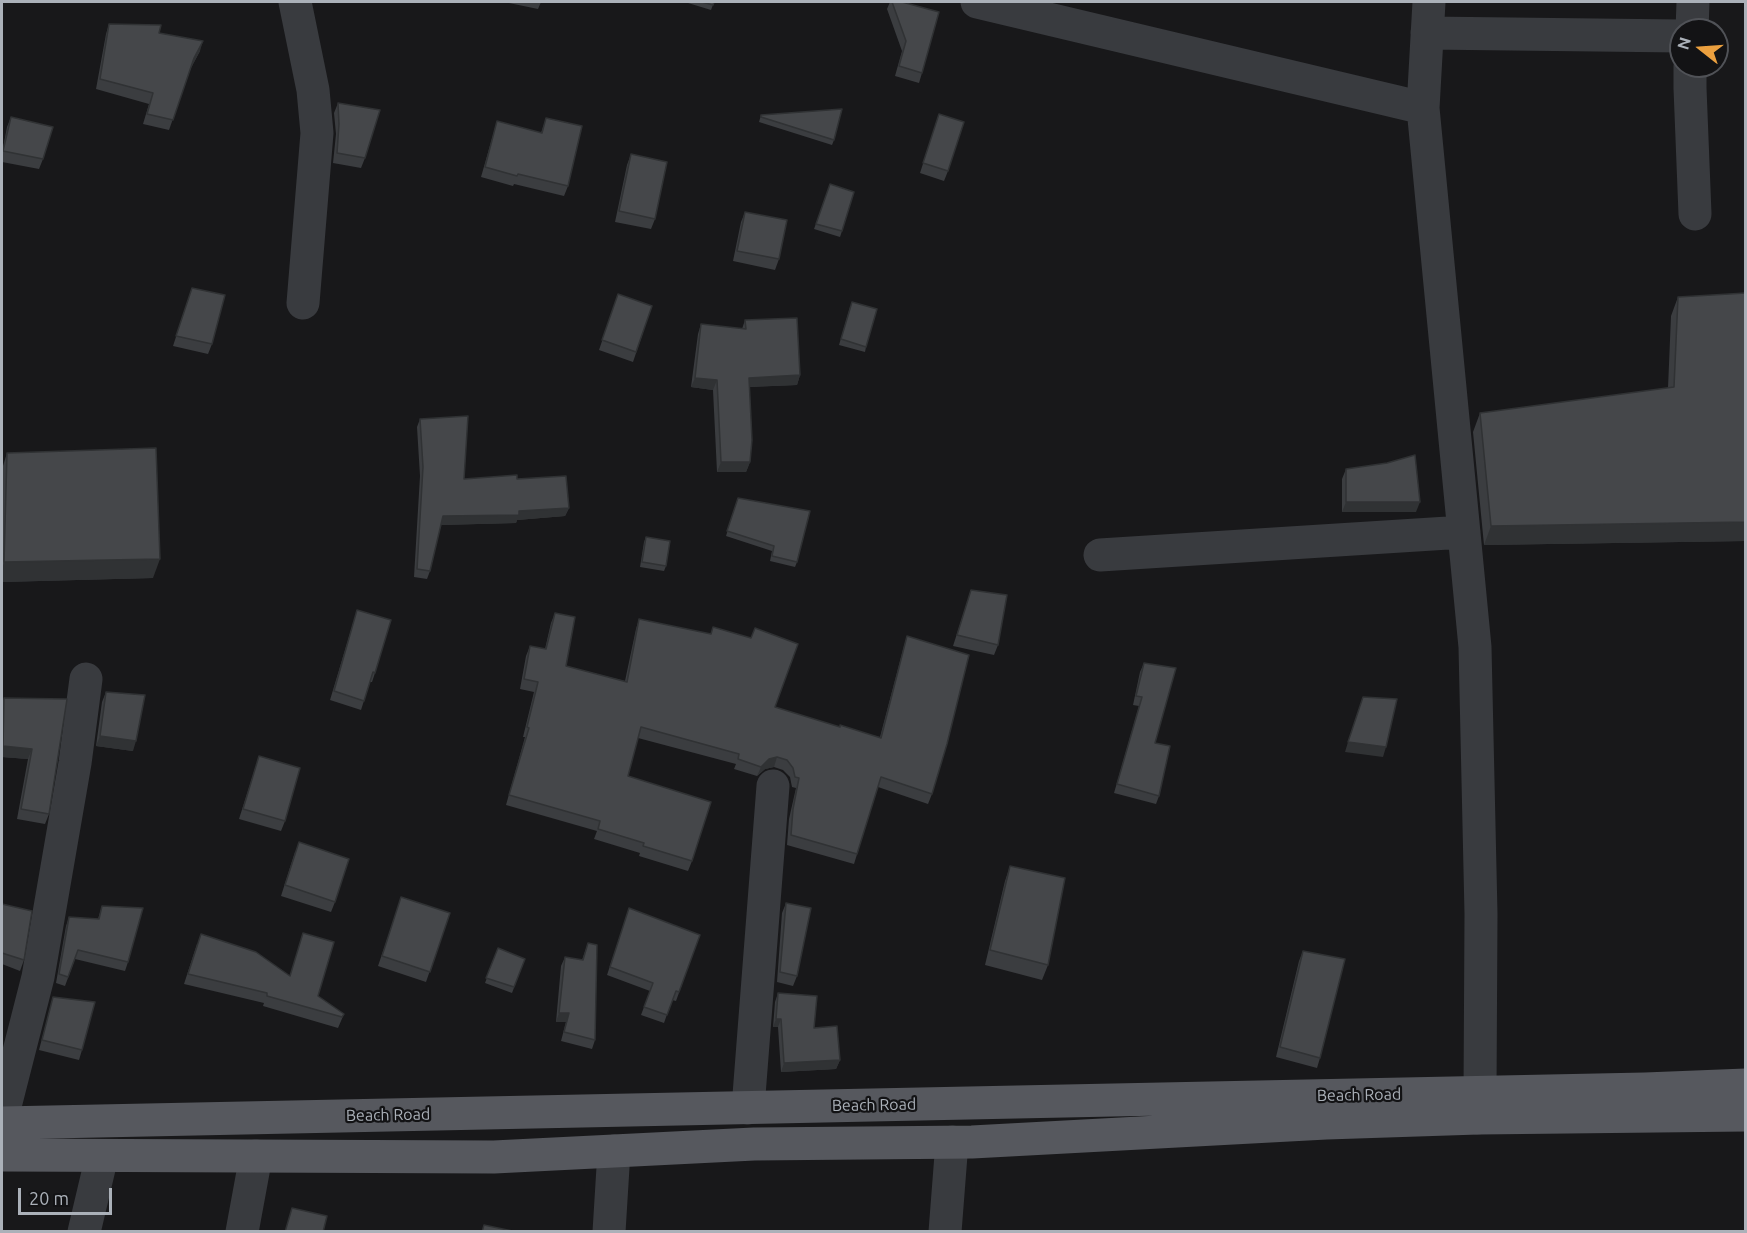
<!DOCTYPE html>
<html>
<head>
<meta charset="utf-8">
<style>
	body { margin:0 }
	#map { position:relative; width:1747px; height:1233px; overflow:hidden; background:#18181a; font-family:Ubuntu,sans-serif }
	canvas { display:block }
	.frame { position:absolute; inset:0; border:3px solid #abb1b9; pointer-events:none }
	.north { position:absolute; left:1669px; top:18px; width:60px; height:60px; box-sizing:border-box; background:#131315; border:2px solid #505257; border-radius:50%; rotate:287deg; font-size:16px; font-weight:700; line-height:24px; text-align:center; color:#abb1b9 }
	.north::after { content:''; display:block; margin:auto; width:21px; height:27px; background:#eba03f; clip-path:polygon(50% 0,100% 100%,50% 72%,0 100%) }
	.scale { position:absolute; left:18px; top:1188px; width:94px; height:27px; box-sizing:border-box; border:3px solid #abb1b9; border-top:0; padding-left:8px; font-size:18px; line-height:21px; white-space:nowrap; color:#abb1b9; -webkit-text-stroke:4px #131315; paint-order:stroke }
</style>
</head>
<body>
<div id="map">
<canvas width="1747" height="1233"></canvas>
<div class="frame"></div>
<div class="north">N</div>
<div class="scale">20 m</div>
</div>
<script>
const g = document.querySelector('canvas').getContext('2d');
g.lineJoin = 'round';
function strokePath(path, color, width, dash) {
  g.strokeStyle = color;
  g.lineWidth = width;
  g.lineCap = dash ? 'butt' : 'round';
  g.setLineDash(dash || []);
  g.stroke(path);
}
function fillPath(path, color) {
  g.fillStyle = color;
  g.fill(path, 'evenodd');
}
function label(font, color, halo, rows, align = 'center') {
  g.font = font + ' Ubuntu,sans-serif';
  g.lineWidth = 4.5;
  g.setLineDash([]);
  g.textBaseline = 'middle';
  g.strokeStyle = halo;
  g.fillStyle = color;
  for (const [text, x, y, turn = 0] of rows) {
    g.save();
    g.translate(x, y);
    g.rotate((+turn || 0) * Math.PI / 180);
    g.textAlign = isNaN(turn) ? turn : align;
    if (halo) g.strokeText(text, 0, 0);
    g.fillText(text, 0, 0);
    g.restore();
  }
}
const minor = new Path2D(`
	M 295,2 L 313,90 L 317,133 L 303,303
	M 977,2 L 1423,108
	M 1429,2 L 1423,108 L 1475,647 L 1481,914 L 1480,1093 L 1478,1118
	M 1692,30 L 1693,2
	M 1427,33 L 1681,36
	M 1690,66 L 1690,88 L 1695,214
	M 1100,555 L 1464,532
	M 748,1108 L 773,786
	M 2,1118 L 38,977 L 75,763 L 86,679
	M 84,1232 L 102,1156
	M 242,1232 L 256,1156
	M 609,1232 L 614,1151
	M 945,1232 L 952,1142`);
const major = new Path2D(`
	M 2,1123 L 1645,1089 L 1746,1085
	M 2,1155 L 494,1157 L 754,1144 L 972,1142 L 1326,1123 L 1478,1118 L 1746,1115`);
const wall = new Path2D(`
	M 504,2 L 541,2 L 538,9 Z
	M 689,2 L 714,2 L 711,10 L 688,3 Z
	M 890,2 L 892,2 L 922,73 L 919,83 L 895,76 L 902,51 L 887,9 Z
	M 109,24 L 159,33 L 200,51 L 191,68 L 169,130 L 143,124 L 149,104 L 96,89 L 106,34 Z
	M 338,103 L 365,158 L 361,168 L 333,163 L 336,134 L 334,113 Z
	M 939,114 L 948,171 L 944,181 L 920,173 Z
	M 761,115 L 834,140 L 832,145 L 759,122 Z
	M 11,117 L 43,159 L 39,169 L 2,162 L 2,153 L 7,127 Z
	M 546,118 L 568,186 L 564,196 L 514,184 L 513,186 L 481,177 L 497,121 L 541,133 Z
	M 631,154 L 655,219 L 651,229 L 615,222 L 627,165 Z
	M 830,184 L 842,231 L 840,237 L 814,229 Z
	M 745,212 L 779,259 L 775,270 L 733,261 L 741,222 Z
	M 192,288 L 212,344 L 208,354 L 173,346 Z
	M 618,294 L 652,306 L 633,362 L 599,350 Z
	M 1678,297 L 1746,541 L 1484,545 L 1473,432 L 1480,413 L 1668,388 L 1671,316 Z
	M 850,307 L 866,347 L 865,352 L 839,345 Z
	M 745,320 L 800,375 L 797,385 L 749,387 L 750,462 L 746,472 L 717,472 L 713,390 L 691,387 L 698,334 L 701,324 L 742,329 Z
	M 420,419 L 464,479 L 517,479 L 569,508 L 565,516 L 517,520 L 516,523 L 441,525 L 430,571 L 427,579 L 414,577 L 420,476 L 417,427 Z
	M 7,453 L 153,578 L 2,582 L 2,469 Z
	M 1346,469 L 1416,512 L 1342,512 L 1342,479 Z
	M 738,498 L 797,562 L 795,567 L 770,561 L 772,551 L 726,536 Z
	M 646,537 L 666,566 L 664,571 L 640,567 L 644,542 Z
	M 971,590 L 998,645 L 994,655 L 953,646 Z
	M 357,610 L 375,673 L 372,682 L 370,682 L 361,710 L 330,700 Z
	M 555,613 L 566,666 L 625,681 L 636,629 L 639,619 L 775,707 L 840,727 L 880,737 L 904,646 L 907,636 L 932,794 L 928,804 L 878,787 L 854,864 L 787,845 L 789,819 L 796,788 L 792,787 L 790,777 L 783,770 L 774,767 L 765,769 L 757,776 L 734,769 L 736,764 L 638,738 L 628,776 L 692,861 L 688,871 L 639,856 L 640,853 L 594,839 L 597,831 L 506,805 L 525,737 L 523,737 L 534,692 L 520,689 L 526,656 L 530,646 L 545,649 L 551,623 Z
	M 1144,663 L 1155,743 L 1159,796 L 1156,804 L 1114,793 L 1139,706 L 1133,705 L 1140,672 Z
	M 106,692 L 133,751 L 96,746 L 102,702 Z
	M 4,698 L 67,699 L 49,814 L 45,824 L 17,819 L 28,759 L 2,757 L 2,703 Z
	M 259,756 L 285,821 L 281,831 L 239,819 Z
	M 295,852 L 335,902 L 331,912 L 281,896 Z
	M 1010,866 L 1048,965 L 1042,980 L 985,965 L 1005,881 Z
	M 786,903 L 797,976 L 793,986 L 777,982 L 782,913 Z
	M 2,904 L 24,960 L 20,971 L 2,964 Z
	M 102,906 L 128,962 L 125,971 L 75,959 L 65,986 L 56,983 L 66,926 L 69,917 L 98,919 Z
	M 398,907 L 450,913 L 426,982 L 378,966 Z
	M 629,908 L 700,935 L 676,1001 L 672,1000 L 664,1023 L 641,1015 L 650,991 L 607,975 Z
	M 303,933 L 318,996 L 344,1014 L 338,1028 L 263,1006 L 264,1003 L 184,984 L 197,944 L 290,976 Z
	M 588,943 L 595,1040 L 592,1049 L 561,1041 L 566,1022 L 556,1022 L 561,966 L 565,957 L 582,960 Z
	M 498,948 L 525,959 L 512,993 L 485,983 Z
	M 1303,951 L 1320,1058 L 1317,1068 L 1276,1057 L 1299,961 Z
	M 778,993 L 814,1028 L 840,1060 L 836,1069 L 781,1072 L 778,1027 L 773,1027 L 775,1002 Z
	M 53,997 L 82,1050 L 79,1060 L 39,1050 L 50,1008 Z`);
const shadedWall = new Path2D(`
	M 203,41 L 200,51 L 190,69 L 194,58 Z
	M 800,375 L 797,385 L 745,387 L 749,378 Z
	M 695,378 L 717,380 L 713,390 L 691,387 Z
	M 721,462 L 750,462 L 746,472 L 717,472 Z
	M 1346,502 L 1420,502 L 1416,512 L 1342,512 Z
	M 569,508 L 565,516 L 517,520 L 516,523 L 440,525 L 443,516 Z
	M 1746,522 L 1746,541 L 1484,545 L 1491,526 Z
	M 160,559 L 153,578 L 2,582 L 2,570 L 4,562 Z
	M 100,736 L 136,741 L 133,751 L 96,746 Z
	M 1348,742 L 1386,747 L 1383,757 L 1345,752 Z
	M 3,746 L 32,749 L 28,759 L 2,757 Z
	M 777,757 L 774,767 L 765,769 L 757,776 L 761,767 L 769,759 Z
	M 559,1013 L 569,1013 L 566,1022 L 556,1022 Z
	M 776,1019 L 781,1019 L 778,1027 L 773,1027 Z
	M 840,1060 L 836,1069 L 781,1072 L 784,1063 Z`);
const building = new Path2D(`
	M 702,2 L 714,2 L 713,5 Z
	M 892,2 L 902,2 L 939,12 L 922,73 L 899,66 L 906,41 Z
	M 109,24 L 161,25 L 159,33 L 203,41 L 194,58 L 173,120 L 147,114 L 153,93 L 100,79 Z
	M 338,103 L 380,110 L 365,158 L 337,153 L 339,124 Z
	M 842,109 L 834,140 L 761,117 L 761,115 Z
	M 939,114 L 964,122 L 948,171 L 923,163 Z
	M 11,117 L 53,127 L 43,159 L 3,151 Z
	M 546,118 L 582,126 L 568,186 L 518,174 L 517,176 L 485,167 L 497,121 L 542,133 Z
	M 631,154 L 667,162 L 655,219 L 619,211 Z
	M 830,184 L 854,192 L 842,231 L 816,224 Z
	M 745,212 L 787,220 L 779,259 L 737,251 Z
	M 192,288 L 225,295 L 212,344 L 176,336 Z
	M 1746,293 L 1746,522 L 1491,526 L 1480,413 L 1674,387 L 1678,297 Z
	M 618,294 L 652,306 L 636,352 L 602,340 Z
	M 852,302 L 877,309 L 866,347 L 841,339 Z
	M 797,318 L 800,375 L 749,378 L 752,440 L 750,462 L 721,462 L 717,380 L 695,378 L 701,324 L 746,329 L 745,320 Z
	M 468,416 L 464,479 L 517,475 L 517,479 L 566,476 L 569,508 L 519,511 L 519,515 L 443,516 L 430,571 L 417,569 L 423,467 L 420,419 Z
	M 156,448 L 160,559 L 4,562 L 7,453 Z
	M 1415,455 L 1420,502 L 1346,502 L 1346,469 L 1387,463 Z
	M 738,498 L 810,511 L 797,562 L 772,556 L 774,546 L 727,531 Z
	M 646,537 L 670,541 L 666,566 L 642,562 Z
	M 971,590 L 1007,595 L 998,645 L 957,635 Z
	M 357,610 L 391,620 L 375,673 L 373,672 L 364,701 L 334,691 Z
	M 555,613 L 575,617 L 566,666 L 627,682 L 639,619 L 711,634 L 713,627 L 751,638 L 755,628 L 798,644 L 775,707 L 840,727 L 840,725 L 881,738 L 907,636 L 969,655 L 947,744 L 932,794 L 881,777 L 857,854 L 791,835 L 793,809 L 799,778 L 795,777 L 793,768 L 787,760 L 777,757 L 769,759 L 761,767 L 738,759 L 739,754 L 641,727 L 628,776 L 711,802 L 692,861 L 643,846 L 644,843 L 598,829 L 600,821 L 509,795 L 529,728 L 527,727 L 538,682 L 524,679 L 530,646 L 546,649 Z
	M 1144,663 L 1176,668 L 1155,743 L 1170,746 L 1159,796 L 1117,784 L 1142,697 L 1136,696 Z
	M 106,692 L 145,695 L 136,741 L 100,736 Z
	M 1363,697 L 1397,699 L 1386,747 L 1348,742 Z
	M 4,698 L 67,699 L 49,814 L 21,809 L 32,749 L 3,746 Z
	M 259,756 L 300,768 L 285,821 L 243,809 Z
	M 299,842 L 349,859 L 335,902 L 285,885 Z
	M 1010,866 L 1065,878 L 1048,965 L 990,950 Z
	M 401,897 L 450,913 L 430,972 L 382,956 Z
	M 786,903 L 811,908 L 797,976 L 780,972 Z
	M 2,904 L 32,911 L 24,960 L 2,953 Z
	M 102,906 L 143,908 L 128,962 L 78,950 L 68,977 L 59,974 L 69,917 L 99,919 Z
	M 629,908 L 700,935 L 679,992 L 676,991 L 667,1015 L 644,1007 L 653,983 L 610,967 Z
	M 303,933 L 334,942 L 318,996 L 344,1014 L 342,1017 L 267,996 L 267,993 L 188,974 L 201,934 L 256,952 L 290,976 Z
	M 588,943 L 597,945 L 595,1040 L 564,1032 L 569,1013 L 559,1013 L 565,957 L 583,960 Z
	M 498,948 L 525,959 L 514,987 L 486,978 Z
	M 1303,951 L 1345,959 L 1320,1058 L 1280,1047 Z
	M 778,993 L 817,996 L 814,1028 L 837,1026 L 840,1060 L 784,1063 L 781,1019 L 776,1019 Z
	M 53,997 L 95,1002 L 82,1050 L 42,1040 Z
	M 292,1208 L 327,1216 L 323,1232 L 285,1232 Z
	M 484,1225 L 517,1232 L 482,1232 Z`);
const streetNames = [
	["Beach Road",1359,1095,-1],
	["Beach Road",874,1105,-1],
	["Beach Road",388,1115,-1]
];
strokePath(minor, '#393b3f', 33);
strokePath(major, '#56585e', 33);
fillPath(wall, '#3b3d40');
fillPath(shadedWall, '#303234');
fillPath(building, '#45474a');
strokePath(building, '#303234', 1.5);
label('16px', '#abb1b9', '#131315', streetNames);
</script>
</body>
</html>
